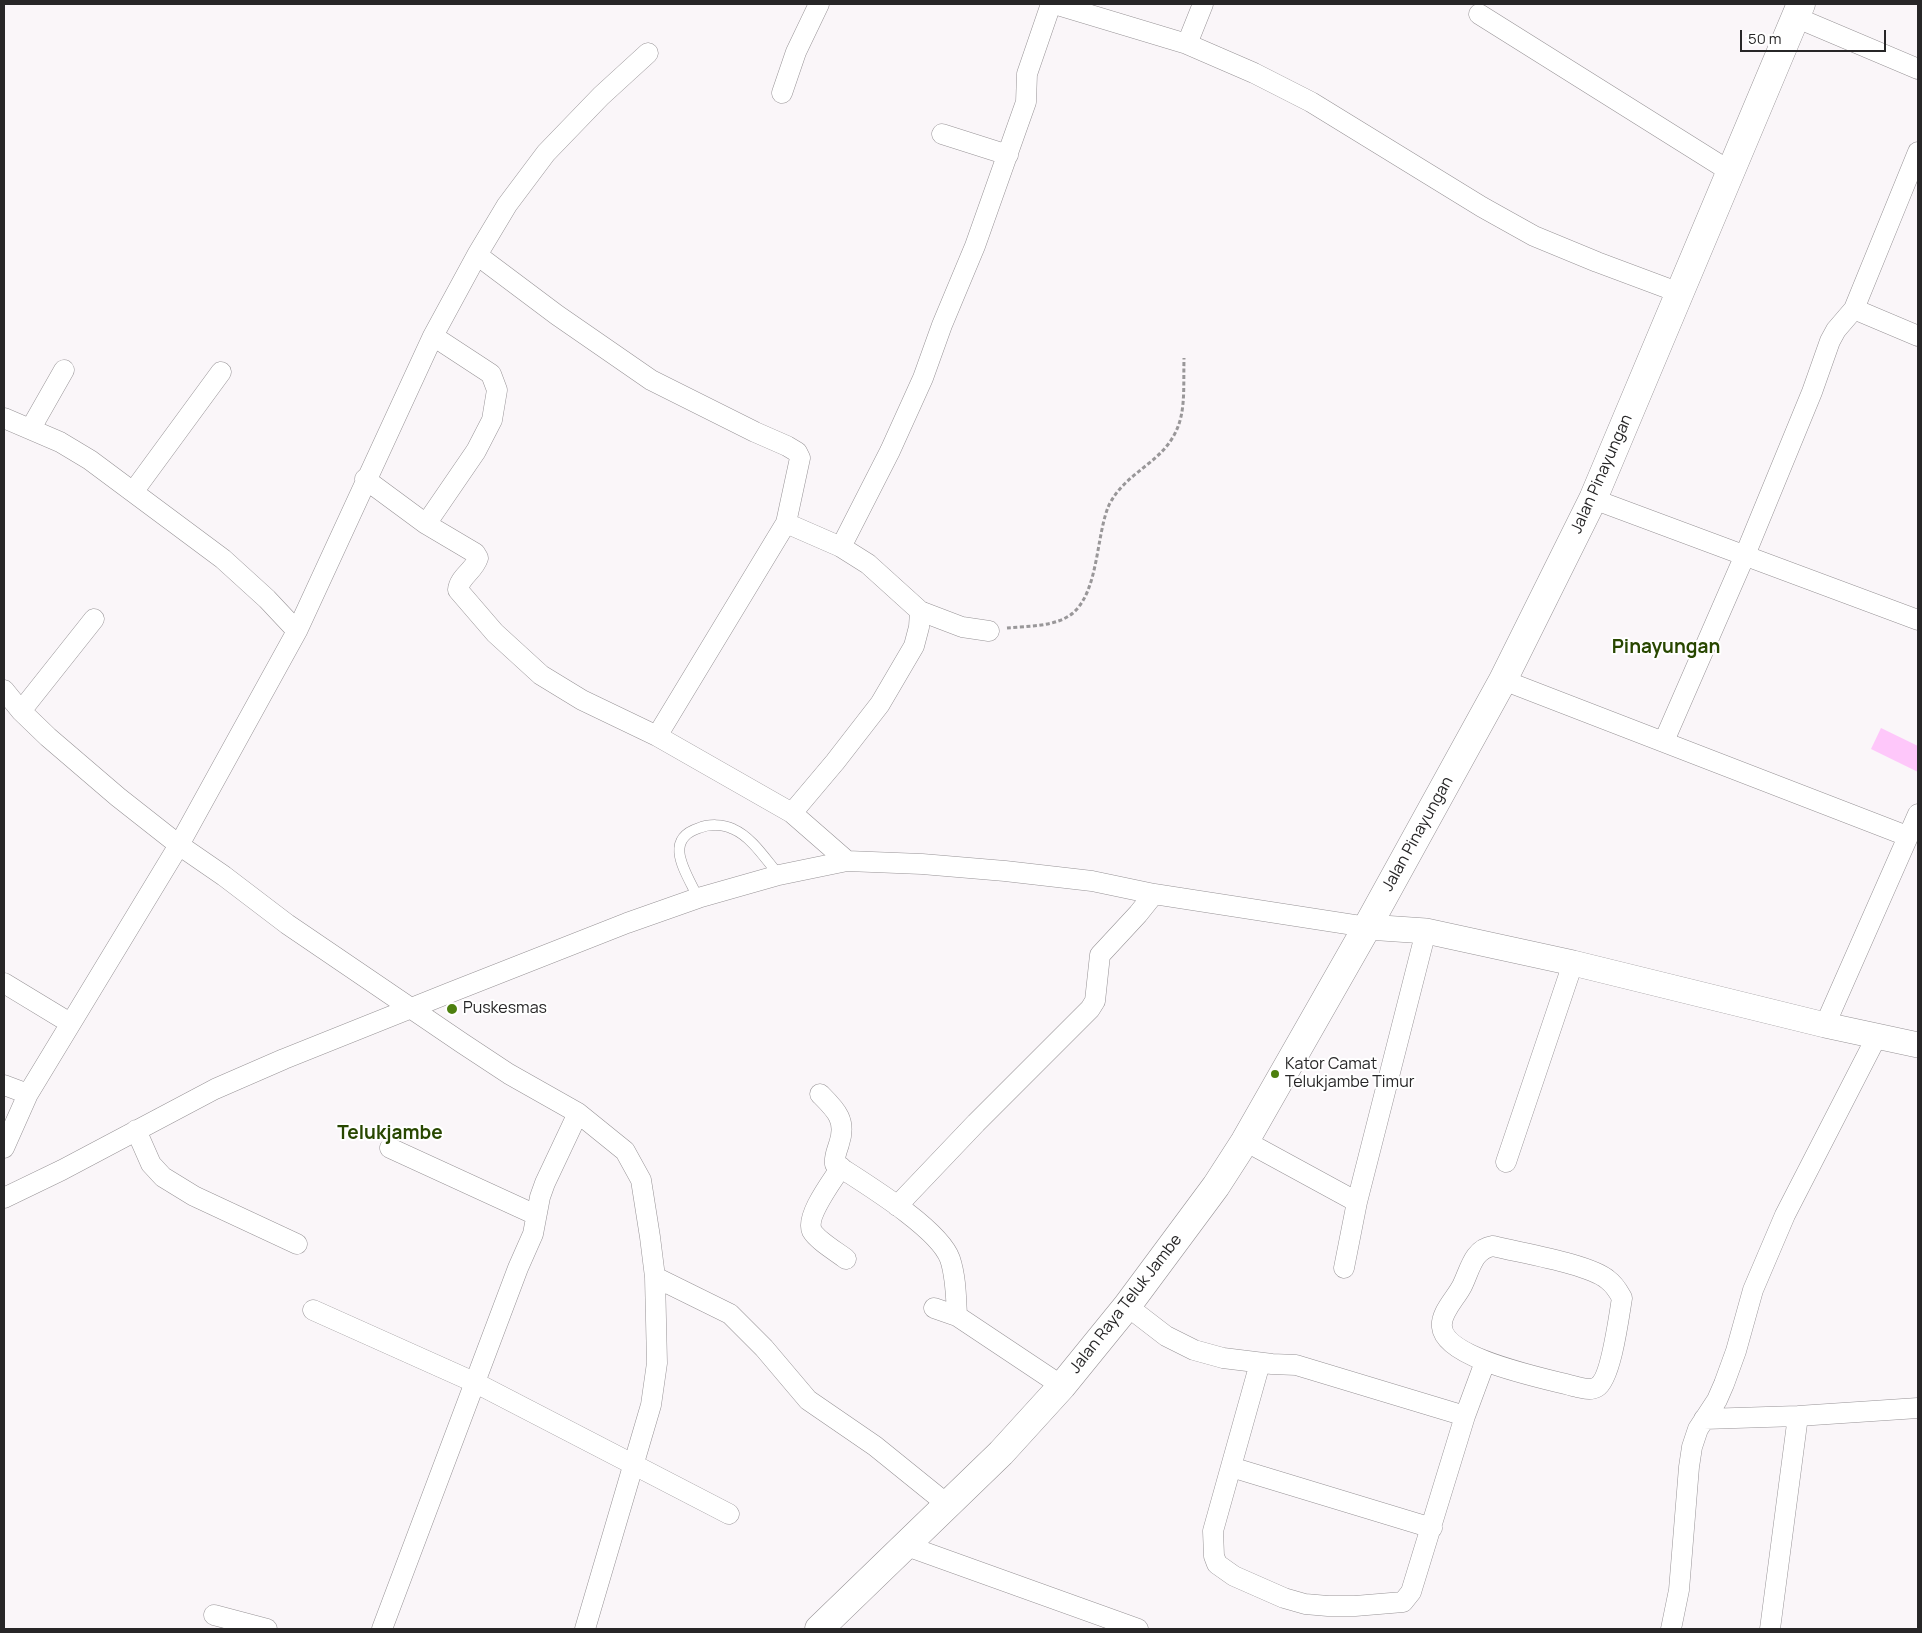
<!DOCTYPE html>
<html>
<head>
<meta charset="utf-8">
<style>
	body { margin:0 }
	#map { position:relative; width:1922px; height:1633px; overflow:hidden; background:#faf6f9; font-family:Manrope,sans-serif }
	canvas { display:block }
	.frame { position:absolute; inset:0; border:5px solid #272627; pointer-events:none }
	.scale { position:absolute; left:1740px; top:30px; width:146px; height:22px; box-sizing:border-box; border:2px solid #272627; border-top:0; padding-left:6px; font-size:15px; line-height:18px; white-space:nowrap; color:#272627; -webkit-text-stroke:4px #fff; paint-order:stroke }
</style>
</head>
<body>
<div id="map">
<canvas width="1922" height="1633"></canvas>
<div class="frame"></div>
<div class="scale">50 m</div>
</div>
<script>
const g = document.querySelector('canvas').getContext('2d');
g.lineJoin = 'round';
function fillPath(path, color) {
  g.fillStyle = color;
  g.fill(path, 'evenodd');
}
function strokePath(path, color, width, dash) {
  g.strokeStyle = color;
  g.lineWidth = width;
  g.lineCap = dash ? 'butt' : 'round';
  g.setLineDash(dash || []);
  g.stroke(path);
}
function label(font, color, halo, rows, align = 'center') {
  g.font = font + ' Manrope,sans-serif';
  g.lineWidth = 4;
  g.setLineDash([]);
  g.textBaseline = 'middle';
  g.strokeStyle = halo;
  g.fillStyle = color;
  for (const [text, x, y, turn = 0] of rows) {
    g.save();
    g.translate(x, y);
    g.rotate((+turn || 0) * Math.PI / 180);
    g.textAlign = isNaN(turn) ? turn : align;
    if (halo) g.strokeText(text, 0, 0);
    g.fillText(text, 0, 0);
    g.restore();
  }
}
const building = new Path2D(`
	M 1881,728 L 1918,746 L 1918,772 L 1871,749 Z`);
const path = new Path2D(`
	M 1007,628 C 1028,626 1056,627 1073,613 C 1099,590 1096,535 1109,505 C 1118,487 1132,477 1148,464 C 1189,432 1183,405 1184,358`);
const service = new Path2D(`
	M 698,898 C 688,875 661,840 699,828 C 709,824 723,824 733,829 C 752,837 766,860 779,875`);
const minor = new Path2D(`
	M 1054,4 L 1187,44 L 1254,73 L 1311,102 L 1482,207 L 1534,236 L 1597,262 L 1680,293
	M 1479,14 L 1731,172
	M 1795,17 L 1918,69
	M 1187,44 L 1203,4
	M 782,93 L 796,52 L 819,4
	M 942,134 L 1008,155
	M 477,255 L 557,315 L 651,380 L 755,432 L 787,446 L 797,452 L 800,458 L 786,523 L 657,736
	M 1854,309 L 1918,336
	M 4,418 L 60,442 L 90,460 L 223,559 L 267,599 L 297,631
	M 31,428 L 64,370
	M 365,479 L 426,524 L 475,553 L 478,558 C 474,571 459,577 458,590 L 495,633 L 541,675 L 582,700 L 657,736 L 792,813 L 847,861
	M 133,492 L 221,372
	M 1593,499 L 1918,620
	M 786,523 L 841,547 L 868,564 L 920,611 L 962,627 L 989,631
	M 426,524 L 476,451 L 492,420 L 497,390 L 491,374 L 433,336
	M 841,547 L 890,451 L 923,378 L 942,325 L 975,246 L 1026,102 L 1027,74 L 1051,4
	M 1503,680 L 1907,836
	M 4,690 L 21,711 L 48,737 L 118,797 L 179,845 L 224,876 L 287,924 L 462,1043 L 509,1074 L 578,1113 L 625,1151 L 641,1180 L 650,1237 L 655,1277 L 657,1363 L 651,1405 L 585,1629
	M 21,711 L 94,619
	M 1664,741 L 1745,555 L 1812,392 L 1830,341 L 1836,330 L 1854,309 L 1918,152
	M 792,813 L 835,762 L 880,704 L 914,646 L 919,627 L 920,611
	M 4,983 L 70,1023
	M 1825,1025 L 1918,814
	M 4,1085 L 28,1094
	M 820,1094 C 836,1110 847,1120 839,1144 C 837,1151 834,1156 835,1164 C 864,1183 939,1228 950,1259 C 956,1277 956,1297 957,1316
	M 136,1130 L 151,1164 L 163,1177 L 194,1196 L 297,1244
	M 1245,1141 L 1357,1202
	M 4,1148 L 28,1094 L 179,845 L 297,631 L 433,336 L 477,255 L 507,205 L 546,153 L 601,96 L 648,53
	M 390,1148 L 536,1215
	M 1506,1162 L 1573,963
	M 841,1167 C 833,1180 805,1216 812,1231 C 817,1240 837,1252 846,1259
	M 4,1198 L 62,1170 L 215,1089 L 284,1059 L 449,993 L 627,923 L 698,898 L 779,875 L 847,861 L 922,864 L 1005,871 L 1092,881 L 1154,894 L 1367,927
	M 897,1206 L 976,1123 L 1090,1009 L 1095,1001 L 1100,955 L 1138,914 L 1154,894
	M 1493,1246 C 1520,1253 1590,1264 1608,1280 C 1615,1285 1618,1291 1622,1298 C 1619,1316 1611,1379 1597,1387 C 1590,1391 1584,1388 1577,1387 C 1549,1379 1445,1360 1442,1327 C 1440,1313 1456,1298 1462,1286 C 1470,1270 1473,1249 1493,1246 Z
	M 1344,1268 L 1357,1202 L 1426,931
	M 655,1277 L 730,1314 L 764,1348 L 808,1400 L 875,1446 L 948,1505
	M 1127,1306 L 1166,1336 L 1194,1350 L 1223,1358 L 1272,1364 L 1296,1365 L 1465,1416
	M 934,1308 L 957,1316 L 1062,1386
	M 313,1310 L 476,1383 L 729,1514
	M 1260,1363 L 1213,1531 L 1214,1556 L 1217,1564 L 1234,1576 L 1284,1598 L 1305,1604 L 1328,1606 L 1355,1606 L 1403,1602 L 1411,1592 L 1465,1416 L 1485,1362
	M 1704,1419 L 1798,1416 L 1918,1408
	M 1231,1467 L 1432,1528
	M 907,1546 L 1138,1629
	M 214,1615 L 267,1629
	M 382,1629 L 518,1268 L 533,1234 L 540,1197 L 545,1183 L 578,1113
	M 1671,1629 L 1679,1590 L 1689,1467 L 1692,1447 L 1698,1429 L 1717,1400 L 1724,1384 L 1736,1351 L 1753,1290 L 1785,1215 L 1877,1036
	M 1770,1629 L 1798,1416`);
const tertiary = new Path2D(`
	M 1367,927 L 1426,931 L 1573,963 L 1825,1025 L 1918,1045`);
const secondary = new Path2D(`
	M 819,1629 L 1001,1453 L 1062,1386 L 1127,1306 L 1216,1186 L 1245,1141 L 1367,927 L 1503,680 L 1593,499 L 1801,4`);
const markers = [
	[452,1009,6,"#4d7f0e"],
	[1275,1074,5,"#4d7f0e"]
];
const streetNames = [
	["Jalan Pinayungan",1602,474,-66],
	["Jalan Pinayungan",1418,834,-61],
	["Jalan Raya Teluk Jambe",1126,1304,-52]
];
const poiNames = [
	["Puskesmas",463,1009],
	["Kator Camat",1285,1065],
	["Telukjambe Timur",1285,1083]
];
const quarterNames = [
	["Pinayungan",1666,648],
	["Telukjambe",390,1134]
];
fillPath(building, '#fec7fa');
strokePath(service, '#979396', 11);
strokePath(minor, '#979396', 21);
strokePath(tertiary, '#979396', 26);
strokePath(secondary, '#979396', 29);
strokePath(path, '#999799', 3, [4, 2.5]);
strokePath(service, '#fff', 10);
strokePath(minor, '#fff', 20);
strokePath(tertiary, '#fff', 25);
strokePath(secondary, '#fff', 28);
for (const [x, y, r, color] of markers) {
  const dot = new Path2D();
  dot.arc(x, y, r, 0, 2 * Math.PI);
  g.fillStyle = color;
  g.fill(dot);
  strokePath(dot, '#fff', 2);
}
label('16px', '#272627', '#fff', streetNames);
label('16px', '#272627', '#fff', poiNames, 'left');
label('bold 19px', '#284700', '#fff', quarterNames);
</script>
</body>
</html>
